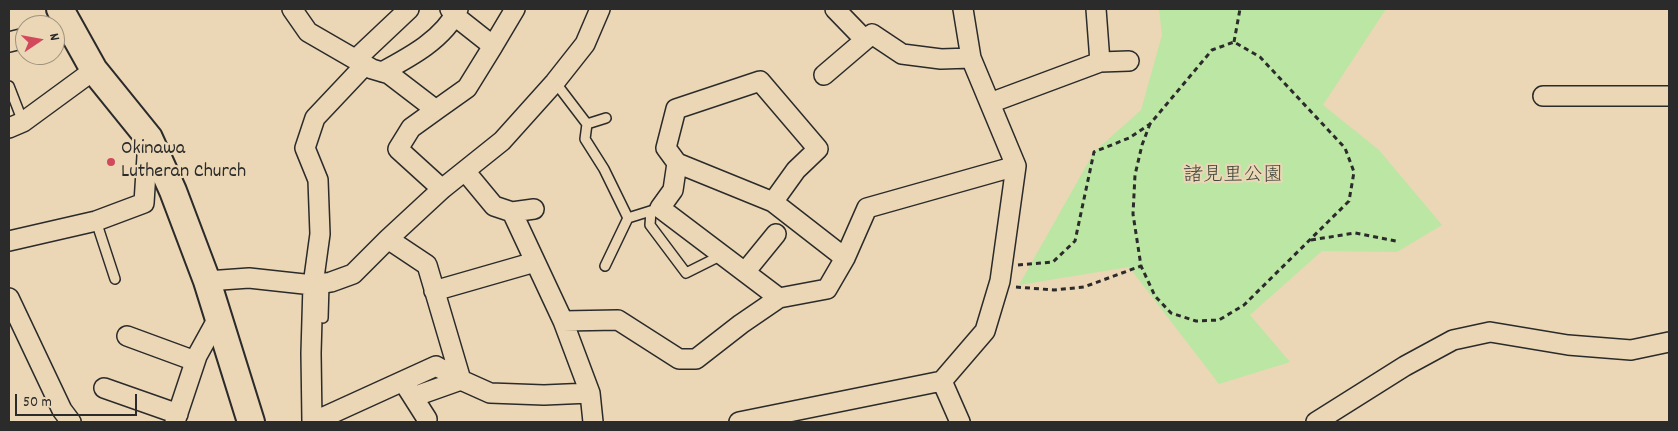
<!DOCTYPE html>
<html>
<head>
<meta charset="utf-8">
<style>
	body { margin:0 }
	#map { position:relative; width:1678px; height:431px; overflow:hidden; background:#ebd7b5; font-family:Dekko,sans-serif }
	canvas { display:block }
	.frame { position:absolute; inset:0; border:10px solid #2b2b2b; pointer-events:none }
	.north { position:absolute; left:15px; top:15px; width:50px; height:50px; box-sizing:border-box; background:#ebd7b5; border:1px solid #9e927e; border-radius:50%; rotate:78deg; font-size:14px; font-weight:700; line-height:20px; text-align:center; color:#2b2b2b }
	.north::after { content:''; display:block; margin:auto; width:18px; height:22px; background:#d1495b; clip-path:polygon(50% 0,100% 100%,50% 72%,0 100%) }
	.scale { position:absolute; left:15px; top:394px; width:122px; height:22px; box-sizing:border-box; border:2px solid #2b2b2b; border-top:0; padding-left:6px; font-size:15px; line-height:18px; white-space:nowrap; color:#2b2b2b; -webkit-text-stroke:4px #ebd7b5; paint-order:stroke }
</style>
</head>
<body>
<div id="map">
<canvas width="1678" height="431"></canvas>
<div class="frame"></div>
<div class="north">N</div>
<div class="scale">50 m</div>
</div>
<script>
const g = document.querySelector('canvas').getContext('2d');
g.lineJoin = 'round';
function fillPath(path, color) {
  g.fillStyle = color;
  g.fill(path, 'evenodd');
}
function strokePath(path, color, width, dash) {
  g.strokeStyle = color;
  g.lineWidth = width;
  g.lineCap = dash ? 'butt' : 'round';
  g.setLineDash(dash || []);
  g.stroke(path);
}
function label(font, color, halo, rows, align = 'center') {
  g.font = font + ' Dekko,"Klee One",sans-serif';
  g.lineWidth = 4.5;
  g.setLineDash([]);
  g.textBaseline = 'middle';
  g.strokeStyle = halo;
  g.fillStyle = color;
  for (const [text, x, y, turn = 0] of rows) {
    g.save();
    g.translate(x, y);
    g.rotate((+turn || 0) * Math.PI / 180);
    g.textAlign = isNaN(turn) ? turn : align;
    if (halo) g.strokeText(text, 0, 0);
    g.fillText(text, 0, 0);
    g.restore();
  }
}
const green = new Path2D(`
	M 1159,9 L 1386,9 L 1323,105 L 1379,150 L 1442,225 L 1397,252 L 1322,251 L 1250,315 L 1290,362 L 1219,384 L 1129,267 L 1019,285 L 1094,152 L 1141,110 L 1162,35 Z`);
const path = new Path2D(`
	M 1234,42 L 1240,9
	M 1311,240 L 1355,233 L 1396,241
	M 1018,265 L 1053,262 L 1075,241 L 1094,152 L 1129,138 L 1150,124 L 1212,50 L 1234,42 L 1260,57 L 1345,148 L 1354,172 L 1349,201 L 1244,305 L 1219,320 L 1196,321 L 1171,313 L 1155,296 L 1141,266 L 1133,214 L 1135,175 L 1142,145 L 1150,124
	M 1016,287 L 1054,290 L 1084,287 L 1141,266`);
const lane = new Path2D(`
	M 555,82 L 587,124 L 585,139 L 604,169 L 628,218 L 660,208
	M 9,86 L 23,122
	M 587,124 L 606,118
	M 651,211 L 650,225 L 686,273 L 722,255
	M 96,221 L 115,279
	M 605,266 L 628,218
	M 323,318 L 324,284`);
const street = new Path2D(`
	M 292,9 L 308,32 L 372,69 L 389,74 L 436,110 L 411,128 L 398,149 L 442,189
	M 450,9 L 455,16 L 493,46 L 515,9
	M 835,9 L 865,40
	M 9,42 L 25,38
	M 356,59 L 409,9
	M 1100,62 L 1129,61
	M 382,72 C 410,57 444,39 458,9
	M 824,75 L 872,34 L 902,54 L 941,59 L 971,58
	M 1543,96 L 1669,96
	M 990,103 L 1100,62 L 1096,9
	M 436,110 L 467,88 L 493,46
	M 9,128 L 23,122 L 94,70
	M 677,163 L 773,202
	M 465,171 L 494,206 L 512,212 L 563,321 L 590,393 L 593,422
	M 512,212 L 534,209
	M 388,239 L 427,265 L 461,380 L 490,393 L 544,395 L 590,393
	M 9,241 L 96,221 L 144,203 L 148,140
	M 745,272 L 776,234
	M 207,281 L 249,278 L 313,285 L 331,282 L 353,274 L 388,239 L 442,189 L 502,141 L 555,82 L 585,44 L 600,9
	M 434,291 L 535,262
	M 9,298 L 62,410 L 71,422
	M 779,298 L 660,208 L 673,190 L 677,163 L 666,148 L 676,109 L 760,81 L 818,149 L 796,170 L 773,202 L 845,258
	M 563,321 L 618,320 L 679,359 L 696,359 L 741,324 L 779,298 L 827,289 L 845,258 L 867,208 L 1016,166
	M 127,336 L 195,361
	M 942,381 L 960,422
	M 406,386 L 427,419
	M 104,388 L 178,414
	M 413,397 L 461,380
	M 175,422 L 197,356 L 218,318
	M 312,422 L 311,353 L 313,285 L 320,234 L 318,180 L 305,148 L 315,118 L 365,65
	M 313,422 L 436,366 L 461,380
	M 739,422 L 942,381 L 985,331 L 1000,281 L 1016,166 L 971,58 L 963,9
	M 1316,422 L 1405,366 L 1453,340 L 1490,332 L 1568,345 L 1631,350 L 1669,342`);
const secondary = new Path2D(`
	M 60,9 L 94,70 L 149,138 L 173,191 L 207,281 L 251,422`);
const markers = [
	[111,162,5,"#d1495b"]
];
const poiNames = [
	["Okinawa",121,150],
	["Lutheran Church",121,173]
];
const parkNames = [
	["諸見里公園",1233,177]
];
fillPath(green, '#bce6a3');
strokePath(lane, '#2b2b2b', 12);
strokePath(street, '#2b2b2b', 22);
strokePath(secondary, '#2b2b2b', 30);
strokePath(path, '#2b2b2b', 3, [5, 4]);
strokePath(lane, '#ebd7b5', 9);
strokePath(street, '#ebd7b5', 19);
strokePath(secondary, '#ebd7b5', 26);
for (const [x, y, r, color] of markers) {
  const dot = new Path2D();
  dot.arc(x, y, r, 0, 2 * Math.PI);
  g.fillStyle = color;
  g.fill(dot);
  strokePath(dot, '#ebd7b5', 2);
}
label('20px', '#2b2b2b', '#ebd7b5', poiNames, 'left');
label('20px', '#41473d', '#ebd7b5', parkNames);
</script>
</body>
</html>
